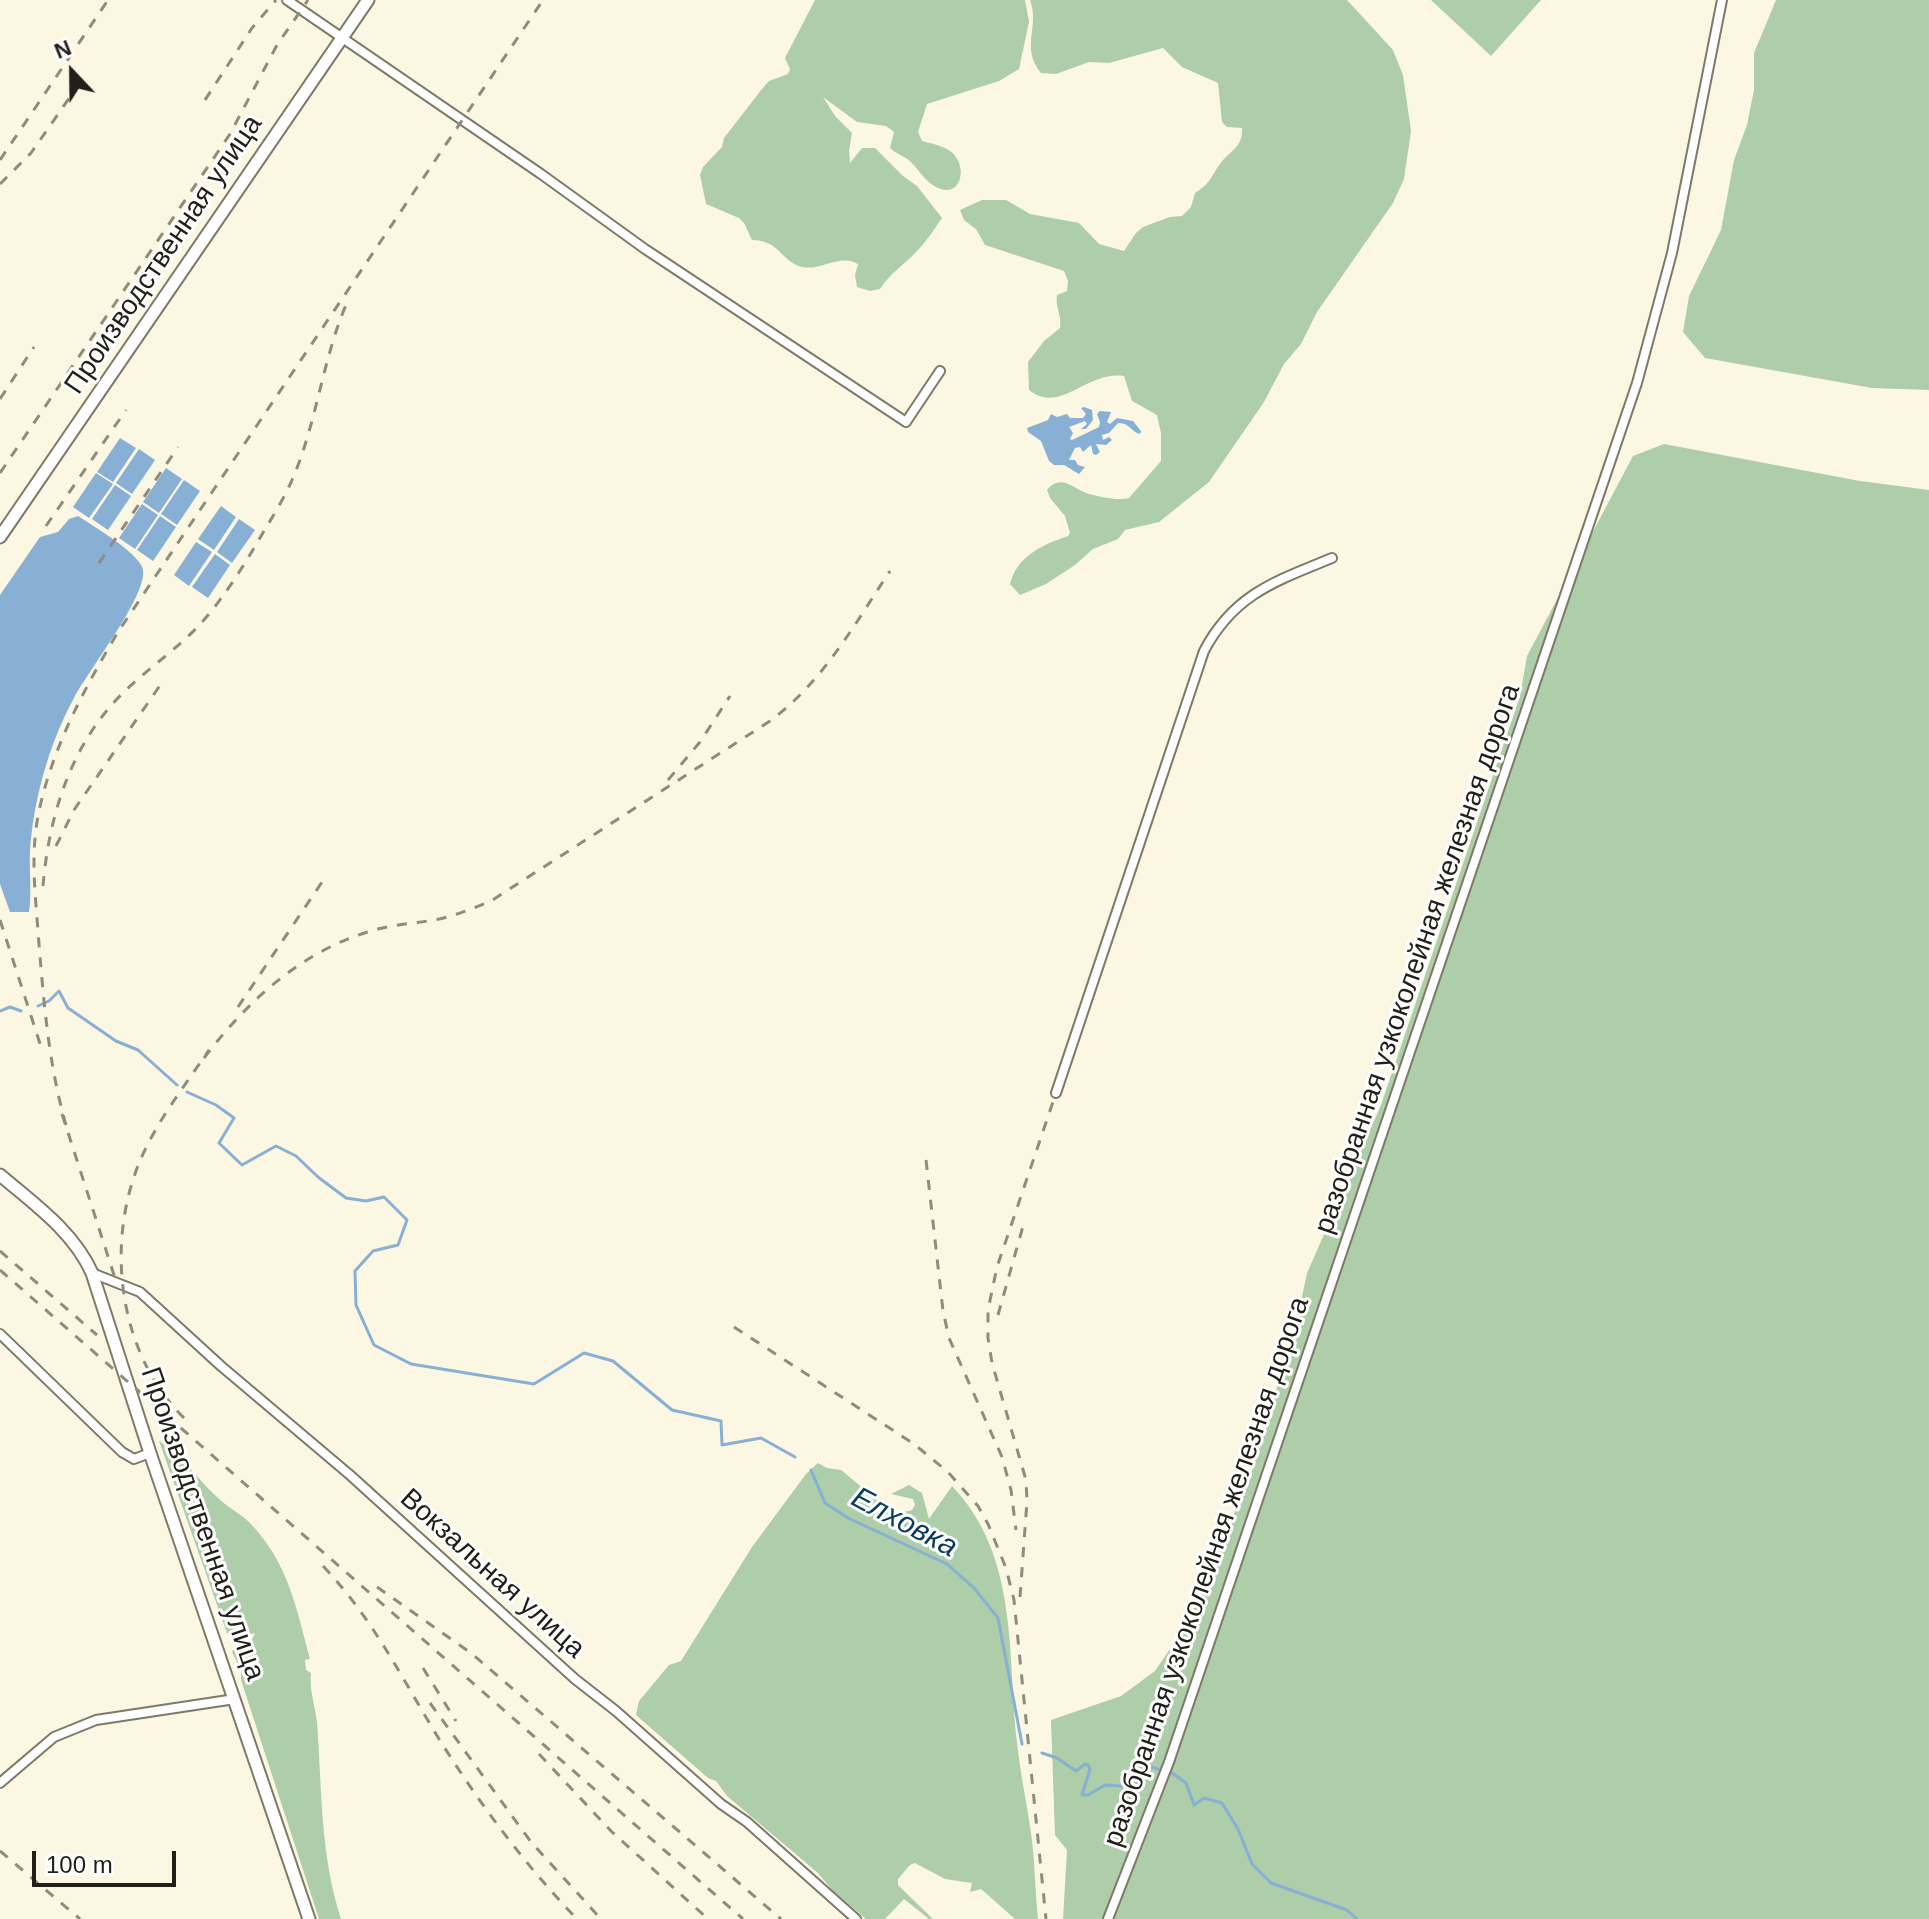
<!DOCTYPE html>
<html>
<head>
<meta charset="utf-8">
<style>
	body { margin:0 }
	#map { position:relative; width:1929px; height:1919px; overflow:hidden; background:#fcf7e3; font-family:Arial,sans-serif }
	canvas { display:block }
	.north { position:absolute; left:32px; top:32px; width:80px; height:80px; -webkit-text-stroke:6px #fff; paint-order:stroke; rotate:338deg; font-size:22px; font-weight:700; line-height:32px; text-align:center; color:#211f18 }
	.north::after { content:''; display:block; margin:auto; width:28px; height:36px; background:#211f18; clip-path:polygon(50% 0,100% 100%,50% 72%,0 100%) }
	.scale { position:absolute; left:32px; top:1851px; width:144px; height:36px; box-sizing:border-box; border:4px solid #211f18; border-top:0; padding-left:10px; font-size:24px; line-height:28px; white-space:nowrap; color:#211f18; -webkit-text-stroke:6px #fff; paint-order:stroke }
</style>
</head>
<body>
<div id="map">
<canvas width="1929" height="1919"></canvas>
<div class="north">N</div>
<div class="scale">100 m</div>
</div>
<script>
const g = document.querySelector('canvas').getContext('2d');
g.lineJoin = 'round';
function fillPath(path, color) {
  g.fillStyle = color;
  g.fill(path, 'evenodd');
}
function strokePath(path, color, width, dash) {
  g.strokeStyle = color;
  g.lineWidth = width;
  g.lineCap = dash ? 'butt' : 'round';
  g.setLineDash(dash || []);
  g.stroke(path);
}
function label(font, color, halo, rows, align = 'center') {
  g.font = font + ' Arial,sans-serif';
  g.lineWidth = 6;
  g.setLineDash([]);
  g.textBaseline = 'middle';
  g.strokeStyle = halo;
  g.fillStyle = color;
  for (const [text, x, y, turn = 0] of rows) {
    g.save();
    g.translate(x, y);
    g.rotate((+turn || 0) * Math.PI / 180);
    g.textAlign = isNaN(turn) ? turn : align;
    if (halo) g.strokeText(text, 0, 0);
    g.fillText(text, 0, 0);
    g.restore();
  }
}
const green = new Path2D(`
	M 815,0 L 1025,0 L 1029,22 L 1019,69 L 999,81 L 927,104 L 918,132 L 922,141 C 933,144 950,147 956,157 C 966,172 960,197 938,188 C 925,182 920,171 911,162 C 905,156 896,154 890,148 L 894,132 L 886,126 L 857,122 L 823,97 L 835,116 L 852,133 L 849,151 L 850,163 L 862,148 L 875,148 L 903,176 L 917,186 L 942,218 C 934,229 927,241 917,251 C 905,264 890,273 880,289 L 870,291 L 857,287 L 855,275 L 858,264 C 840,253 821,271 802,267 C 780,261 780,240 752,240 L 744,223 L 739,218 L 706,204 L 700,175 L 703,167 L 722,147 L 724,138 L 762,89 L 769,81 L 788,74 L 790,69 L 785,58 Z
	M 1030,0 L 1347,0 L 1393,50 L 1403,75 L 1411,131 L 1404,179 L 1393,203 L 1317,312 L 1301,344 L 1284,364 L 1264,402 L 1209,482 L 1159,522 L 1125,530 L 1118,539 L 1093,549 L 1075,565 L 1046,584 L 1020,595 L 1010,584 C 1017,556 1042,545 1068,536 L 1070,533 L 1065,516 L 1050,498 L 1047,490 C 1061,473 1073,489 1089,494 C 1100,497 1118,501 1129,498 L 1161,461 L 1161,433 L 1157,415 L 1132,401 L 1124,376 C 1085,371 1061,415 1029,390 L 1028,362 L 1044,341 L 1060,328 C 1062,315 1055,307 1057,295 L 1067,291 L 1068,281 L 1064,271 L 985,245 L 976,229 L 964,220 L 960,210 L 982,200 L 1006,200 L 1030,214 L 1079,223 L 1099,244 L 1124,251 L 1136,233 L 1143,227 L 1170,217 L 1182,216 L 1191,207 L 1195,193 C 1211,183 1210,178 1220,164 C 1230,150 1243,148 1242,128 L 1227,127 L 1222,122 L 1218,83 L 1182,67 L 1163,48 L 1109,63 L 1089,62 L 1056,74 L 1041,73 C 1020,47 1040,27 1030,0 Z
	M 1431,0 L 1541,0 L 1491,56 Z
	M 1776,0 L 1929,0 L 1929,390 L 1872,388 L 1705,358 L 1683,332 L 1689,296 L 1721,230 L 1734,160 L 1747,125 L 1754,90 L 1754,53 Z
	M 1664,444 L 1860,481 L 1929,490 L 1929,1919 L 1063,1919 L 1067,1850 L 1055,1835 L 1051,1720 L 1121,1696 L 1155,1671 L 1185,1627 L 1200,1595 L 1253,1468 L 1298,1316 L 1307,1273 L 1381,1105 L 1520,696 L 1527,656 L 1633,456 Z
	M 159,1441 C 183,1455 197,1479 217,1497 C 227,1507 240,1513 251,1524 C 289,1565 296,1607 310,1659 L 305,1660 L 306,1670 L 311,1673 C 309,1689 315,1706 317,1722 C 322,1789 320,1854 341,1919 L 319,1919 L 241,1680 L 241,1670 L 232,1652 L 235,1647 L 250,1644 L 255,1633 L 234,1639 L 227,1633 Z
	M 818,1463 L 827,1468 L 841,1470 L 887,1508 C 896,1511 903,1513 912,1510 L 915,1505 L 913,1499 L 891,1494 L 909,1485 L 922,1493 L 929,1519 L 952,1486 C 1019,1556 1007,1653 1017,1742 C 1020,1773 1027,1803 1031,1833 C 1035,1861 1035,1891 1038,1919 L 1015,1919 L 981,1889 L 970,1892 L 972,1883 L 945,1879 L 915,1863 L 910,1865 L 898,1879 L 898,1885 L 933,1919 L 929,1919 L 904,1899 L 885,1919 L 866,1919 L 833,1891 L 818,1873 L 727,1796 L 716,1781 L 708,1778 L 636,1715 L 639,1701 L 669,1665 L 681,1661 L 752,1547 L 806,1474 Z`);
const water = new Path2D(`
	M 1084,407 L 1092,410 L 1093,420 L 1086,429 L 1081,429 L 1087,424 L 1085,421 L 1069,427 L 1073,433 L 1070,439 L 1072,440 L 1099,427 L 1100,422 L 1097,414 L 1100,411 L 1111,412 L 1107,422 L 1110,424 L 1117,418 L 1133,421 L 1141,431 L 1140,434 C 1131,432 1129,422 1118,423 L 1109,433 L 1102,435 L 1103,440 L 1109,437 L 1112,440 L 1106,445 L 1096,444 L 1100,452 L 1096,455 L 1093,454 L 1091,445 L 1083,452 L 1080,447 L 1075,448 L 1069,460 L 1075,460 L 1078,465 L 1085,467 L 1079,474 L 1064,465 L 1054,465 L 1049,461 L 1041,441 L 1028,432 L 1027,428 L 1048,420 L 1051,414 L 1057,417 L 1067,414 L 1070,418 L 1083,418 L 1086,414 L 1081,408 Z
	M 120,438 L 136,448 L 113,482 L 97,472 Z
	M 139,449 L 155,460 L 132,494 L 116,483 Z
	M 166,468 L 182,479 L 159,513 L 143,502 Z
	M 96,473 L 113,484 L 89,518 L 73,507 Z
	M 184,480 L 200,491 L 177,525 L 161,514 Z
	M 115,485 L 131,496 L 108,530 L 92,519 Z
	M 142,504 L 158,515 L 135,549 L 119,538 Z
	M 221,506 L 236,517 L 214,550 L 198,539 Z
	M 78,516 C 93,526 141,554 143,570 C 147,596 88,671 74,698 C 49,744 34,798 30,850 C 29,871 32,892 29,912 L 10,912 L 0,884 L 0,595 L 40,537 L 58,532 L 69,519 Z
	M 160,516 L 176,527 L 153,561 L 137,550 Z
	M 239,519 L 255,530 L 232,563 L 217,552 Z
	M 196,542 L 212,552 L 189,586 L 174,575 Z
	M 215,554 L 230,565 L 208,598 L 192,587 Z`);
const stream = new Path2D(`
	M 38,1006 L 49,1001 L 59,991 L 68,1008 L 116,1041 L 138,1050 L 177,1085
	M 0,1011 L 10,1007 L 21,1011
	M 187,1092 L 216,1105 L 234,1118 L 219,1143 L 242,1165 L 276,1146 L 296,1156 L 318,1177 L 346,1198 L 366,1201 L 384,1197 L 407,1220 L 398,1245 L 373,1251 L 355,1271 L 356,1305 L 374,1345 L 411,1364 L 534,1384 L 584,1353 L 613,1361 L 672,1410 L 721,1421 L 722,1445 L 761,1438 L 795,1457
	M 811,1470 L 825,1503 L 848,1518 L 947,1564 L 974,1588 L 998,1618 L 1022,1744
	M 1042,1753 L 1057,1758 L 1076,1771 L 1085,1764 L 1088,1765 L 1090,1769 L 1082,1795 L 1088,1795 L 1105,1785 L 1136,1787 L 1144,1765 L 1172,1773 L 1186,1783 L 1194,1805 L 1204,1798 L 1222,1803 L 1238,1829 L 1252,1864 L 1271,1883 L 1347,1910 L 1357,1919`);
const street = new Path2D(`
	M 287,0 L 541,174 L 645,249 L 906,422 L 940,371
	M 1056,1093 L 1204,651 C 1234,594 1276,581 1332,558
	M 92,1273 L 140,1292 L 221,1366 L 350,1475 L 575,1679 L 616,1711 L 721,1804 L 747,1822 L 856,1919
	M 0,1334 L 122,1452 L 134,1459 L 150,1453
	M 0,1783 L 54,1737 L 96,1720 L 235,1699
	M 1108,1919 L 1169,1762 L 1637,383 L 1672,253 L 1722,0`);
const secondary = new Path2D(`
	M 0,537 L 368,0
	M 0,1175 C 34,1204 73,1231 92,1273 L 150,1453 L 309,1919`);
const rail = new Path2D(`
	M 205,100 L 252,28 L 276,0
	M 0,160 L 108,0
	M 0,184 L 31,153 L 70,97
	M 0,399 L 34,347
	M 0,473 L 230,134 L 277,45 L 308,0
	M 46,526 L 126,410
	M 99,563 L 178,447
	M 668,780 L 700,742 L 730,696
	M 56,846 L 74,810 L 161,684
	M 43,886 C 49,814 72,741 126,690 C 151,666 180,647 203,621 C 226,595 246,562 264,531 C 275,513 287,493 295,473 C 317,419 323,359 346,305
	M 0,920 L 43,1053
	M 238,1007 L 322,882
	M 204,1058 C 249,999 305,948 378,929 C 398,924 419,923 439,919 C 457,915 474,908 491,901 L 770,721 C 823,682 854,625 890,571
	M 62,1114 L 115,1278
	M 66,1125 C 49,1066 44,1005 39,944 C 36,901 30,858 38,816 C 51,750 84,689 118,632 L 543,0
	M 926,1160 L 943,1311 L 949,1338 L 1002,1457 L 1011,1490 L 1016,1530
	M 0,1251 L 97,1335
	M 0,1270 L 743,1919
	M 998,1315 L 1025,1219
	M 734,1327 L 914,1444 L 948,1472 L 978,1506 L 988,1524 L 1006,1568 L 1014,1600 L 1046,1919
	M 184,1418 C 117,1352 104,1239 143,1154 C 160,1117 186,1084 209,1050
	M 323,1566 C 373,1619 399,1673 436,1734 C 476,1799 524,1864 577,1919
	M 377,1587 L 471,1653 L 781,1919
	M 1020,1597 L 1027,1501 L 1026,1480 L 992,1363 L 988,1338 L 988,1310 L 997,1267 L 1056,1093
	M 423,1668 L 456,1721
	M 430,1703 L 531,1842 L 601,1919
	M 539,1754 L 611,1831 L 708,1919
	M 0,1851 L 80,1919`);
const streetNames = [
	["Производственная улица",164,255,-56],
	["разобранная узкоколейная железная дорога",1418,959,-71],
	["Производственная улица",202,1524,71],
	["разобранная узкоколейная железная дорога",1207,1572,-71],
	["Вокзальная улица",492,1574,42]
];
const waterNames = [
	["Елховка",904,1523,28]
];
fillPath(green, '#adcea9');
fillPath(water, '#87b0d4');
strokePath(stream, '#87b0d4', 3);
strokePath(street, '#7e7968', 12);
strokePath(secondary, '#7e7968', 15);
strokePath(street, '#fff', 8);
strokePath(secondary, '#fff', 11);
strokePath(rail, '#8f8c7e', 3, [10, 10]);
label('28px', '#211f18', '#fff', streetNames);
label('italic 30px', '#093b5e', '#fff', waterNames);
</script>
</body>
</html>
